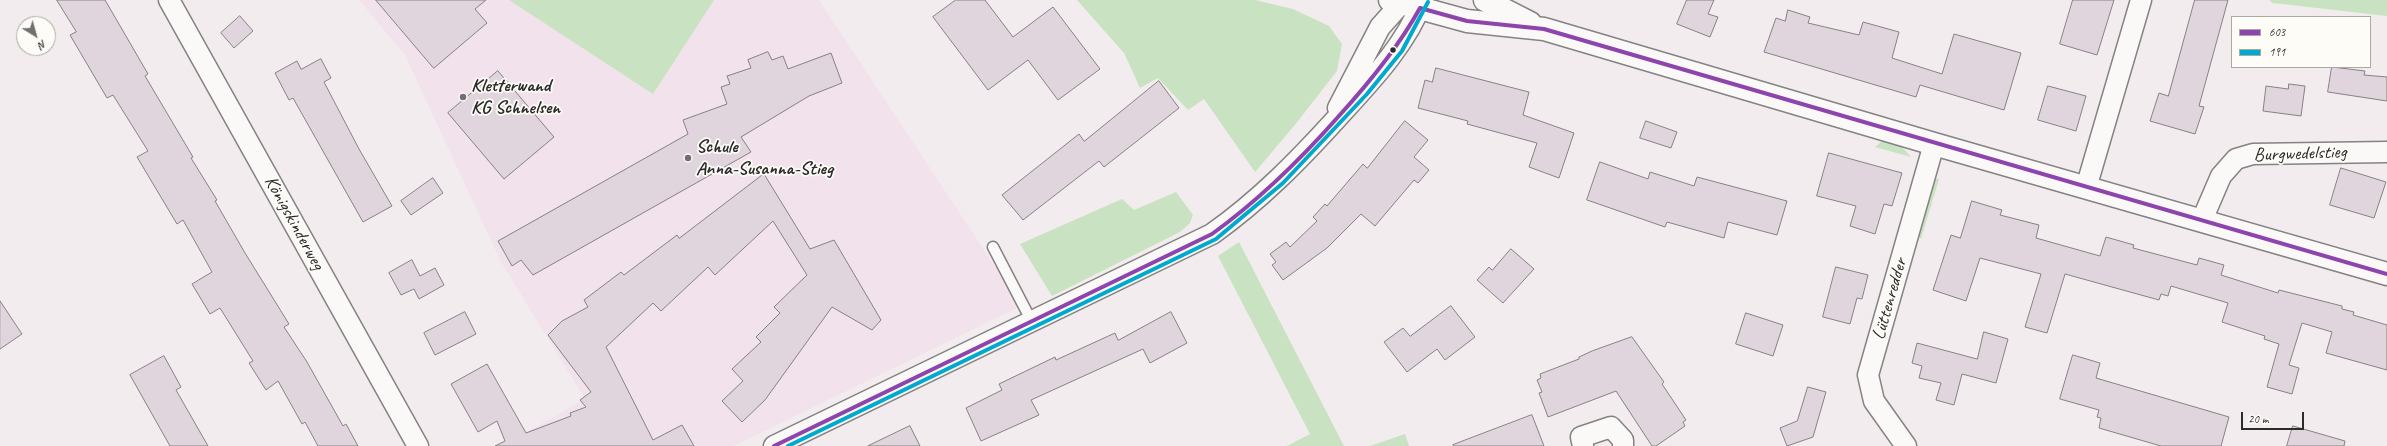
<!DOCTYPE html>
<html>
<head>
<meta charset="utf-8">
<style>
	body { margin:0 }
	#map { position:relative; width:2387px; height:446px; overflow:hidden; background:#f2ecef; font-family:Caveat,sans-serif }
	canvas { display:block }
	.legend { position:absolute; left:2231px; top:16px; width:140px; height:52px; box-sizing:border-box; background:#fdfcf7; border:1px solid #a9a8a5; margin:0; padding:5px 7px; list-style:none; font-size:12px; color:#2b2b2b }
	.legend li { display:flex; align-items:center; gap:8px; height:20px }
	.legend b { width:20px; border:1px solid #a9a8a5 }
	.north { position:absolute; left:16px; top:16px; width:40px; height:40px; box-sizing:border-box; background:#fdfcf7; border:1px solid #a9a8a5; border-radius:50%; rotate:143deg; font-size:11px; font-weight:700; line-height:16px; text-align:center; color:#2b2b2b }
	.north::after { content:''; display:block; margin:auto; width:14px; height:18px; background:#716f70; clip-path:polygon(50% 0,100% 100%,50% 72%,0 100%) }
	.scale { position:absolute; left:2241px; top:412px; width:63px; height:18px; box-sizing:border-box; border:2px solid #2b2b2b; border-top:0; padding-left:5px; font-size:12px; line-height:14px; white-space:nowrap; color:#2b2b2b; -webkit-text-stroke:3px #fdfcf7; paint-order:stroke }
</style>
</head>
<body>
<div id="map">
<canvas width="2387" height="446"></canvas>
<ul class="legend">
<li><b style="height:5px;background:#8e44ad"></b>603</li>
<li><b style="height:5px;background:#00a9ce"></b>191</li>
</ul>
<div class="north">N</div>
<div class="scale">20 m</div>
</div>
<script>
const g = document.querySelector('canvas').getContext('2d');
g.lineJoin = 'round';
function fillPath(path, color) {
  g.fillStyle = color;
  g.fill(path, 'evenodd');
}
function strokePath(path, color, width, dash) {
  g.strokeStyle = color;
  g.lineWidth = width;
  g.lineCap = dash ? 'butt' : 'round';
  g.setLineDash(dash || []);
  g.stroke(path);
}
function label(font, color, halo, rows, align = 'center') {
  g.font = font + ' Caveat,sans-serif';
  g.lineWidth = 3.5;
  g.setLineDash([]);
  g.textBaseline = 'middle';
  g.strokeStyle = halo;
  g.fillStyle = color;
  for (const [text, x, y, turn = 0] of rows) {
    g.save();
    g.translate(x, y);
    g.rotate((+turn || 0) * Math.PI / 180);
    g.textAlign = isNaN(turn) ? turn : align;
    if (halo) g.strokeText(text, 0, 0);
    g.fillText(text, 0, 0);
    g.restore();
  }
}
const built = new Path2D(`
	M 359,0 L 819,0 L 1021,306 L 734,446 L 502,446 L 585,399 L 501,262 L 405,55 Z`);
const green = new Path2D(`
	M 509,0 L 714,0 L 653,94 Z
	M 1077,0 L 1255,0 L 1293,9 L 1329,26 L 1342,44 L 1337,71 L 1294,126 L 1255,172 L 1204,99 L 1188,110 L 1158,78 L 1140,88 L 1124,53 Z
	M 2269,0 L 2387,0 L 2387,16 L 2273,3 Z
	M 1883,140 L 1902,147 L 1911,157 L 1875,147 Z
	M 1934,178 L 1939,179 L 1921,239 L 1916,234 Z
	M 1176,192 L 1193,215 L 1190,223 L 1180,232 L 1052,296 L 1020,244 L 1122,199 L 1134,210 Z
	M 1239,242 L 1344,446 L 1287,446 L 1310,434 L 1218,256 Z
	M 1405,434 L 1409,446 L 1370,446 Z`);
const building = new Path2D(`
	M 57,0 L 105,0 L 148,74 L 145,76 L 193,157 L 191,158 L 217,200 L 215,201 L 245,253 L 289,324 L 284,327 L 307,362 L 343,426 L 346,424 L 358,446 L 318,446 L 305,422 L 302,424 L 278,381 L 266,390 L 249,363 L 253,361 L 220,308 L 210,314 L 192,284 L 212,272 L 183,220 L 177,224 L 137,157 L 148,151 L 113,95 L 107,98 L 70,35 L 76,32 Z
	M 376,0 L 486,0 L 475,9 L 487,23 L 434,68 Z
	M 956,0 L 985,0 L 1013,37 L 1053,7 L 1100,69 L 1058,100 L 1028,60 L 988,90 L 933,17 Z
	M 1687,0 L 1714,0 L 1708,14 L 1718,17 L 1710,37 L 1677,24 Z
	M 2073,0 L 2114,0 L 2097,55 L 2060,44 Z
	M 2195,0 L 2228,0 L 2199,106 L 2204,107 L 2195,134 L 2150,121 L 2159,93 L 2168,96 Z
	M 1788,10 L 1810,17 L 1808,23 L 1859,35 L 1863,22 L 1899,32 L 1892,58 L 1942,74 L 1954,34 L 2021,53 L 2004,110 L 1920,85 L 1916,97 L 1764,52 L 1776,18 L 1785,21 Z
	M 240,16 L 253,31 L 234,48 L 221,33 Z
	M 768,52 L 772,60 L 783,56 L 788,69 L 831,53 L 842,83 L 809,96 L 741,137 L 751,152 L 533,275 L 521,260 L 512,266 L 498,241 L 688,134 L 683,120 L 727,104 L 721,87 L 730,84 L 727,76 L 751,68 L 748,60 Z
	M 321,59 L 331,78 L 324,82 L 359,149 L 392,206 L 363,222 L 293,98 L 289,100 L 275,73 L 297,61 L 301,69 Z
	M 2332,67 L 2365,71 L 2364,75 L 2387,77 L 2387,101 L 2328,92 Z
	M 1436,68 L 1529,92 L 1523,115 L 1574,133 L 1559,178 L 1529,167 L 1537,143 L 1467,124 L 1468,121 L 1418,108 L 1425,80 L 1432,82 Z
	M 498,71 L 554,137 L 504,179 L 448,113 Z
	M 1159,81 L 1179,108 L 1104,167 L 1099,161 L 1023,220 L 1002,195 L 1079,134 L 1084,141 Z
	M 2289,84 L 2305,86 L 2301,116 L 2263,111 L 2266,86 L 2288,89 Z
	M 2048,86 L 2086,96 L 2076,131 L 2038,120 Z
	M 1405,121 L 1428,140 L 1414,157 L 1429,170 L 1418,183 L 1414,180 L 1375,226 L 1361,214 L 1327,248 L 1283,280 L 1272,265 L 1276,262 L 1270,254 L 1286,242 L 1290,247 L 1317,221 L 1313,217 L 1325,204 L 1327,206 L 1363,164 L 1367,168 Z
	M 1646,121 L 1677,132 L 1671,148 L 1640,138 Z
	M 1829,153 L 1902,173 L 1892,206 L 1884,204 L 1875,234 L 1850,226 L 1856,206 L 1817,196 Z
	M 1600,162 L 1648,179 L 1650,172 L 1694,186 L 1697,177 L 1787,201 L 1777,235 L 1728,222 L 1724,238 L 1667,222 L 1665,227 L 1587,200 Z
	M 2341,168 L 2386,182 L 2374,218 L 2330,205 Z
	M 764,174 L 810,249 L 834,240 L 881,320 L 872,330 L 832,307 L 765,400 L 742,422 L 722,401 L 743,381 L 732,369 L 761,342 L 756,337 L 780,313 L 774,307 L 807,275 L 773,221 L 715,275 L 708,267 L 661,311 L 653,303 L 606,347 L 653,440 L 682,425 L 694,446 L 495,446 L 505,441 L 497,421 L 478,432 L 451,384 L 487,364 L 526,433 L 571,416 L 570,413 L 586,407 L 580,400 L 591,392 L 548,335 L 562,321 L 588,307 L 584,300 L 621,272 L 624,275 L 677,235 L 679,238 Z
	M 433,178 L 443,193 L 411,215 L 401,201 Z
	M 1972,201 L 2002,210 L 2000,215 L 2039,225 L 2036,238 L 2100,256 L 2106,237 L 2134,245 L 2133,248 L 2197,265 L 2199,258 L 2224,265 L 2221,275 L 2278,293 L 2279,290 L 2342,306 L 2342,309 L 2354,312 L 2353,315 L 2387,325 L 2387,370 L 2326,353 L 2332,332 L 2302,323 L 2289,365 L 2299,368 L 2292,394 L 2267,387 L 2279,344 L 2264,339 L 2265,336 L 2222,322 L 2228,303 L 2171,286 L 2168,296 L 2161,294 L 2159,300 L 2065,274 L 2047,333 L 2025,327 L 2041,274 L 1980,258 L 1966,301 L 1933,290 L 1951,235 L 1960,238 Z
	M 1511,249 L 1534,269 L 1503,303 L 1477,280 L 1489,267 L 1492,270 Z
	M 412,260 L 420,276 L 435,268 L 444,285 L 419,299 L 414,289 L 401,295 L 389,273 Z
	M 1836,267 L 1868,275 L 1862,299 L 1857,298 L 1850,324 L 1823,317 Z
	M 0,301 L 22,334 L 0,349 Z
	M 1451,306 L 1475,337 L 1445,360 L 1437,349 L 1407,372 L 1384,342 L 1403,328 L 1410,336 Z
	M 465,312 L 476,334 L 435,355 L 424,333 Z
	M 1171,312 L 1187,343 L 1150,363 L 1143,349 L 1031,400 L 1039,415 L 981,441 L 966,408 L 1002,390 L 999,384 L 1055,357 L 1056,360 L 1115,333 L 1118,340 Z
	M 1746,313 L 1783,325 L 1773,356 L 1736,344 Z
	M 1984,332 L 2008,339 L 1996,383 L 1962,374 L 1954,405 L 1936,400 L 1941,383 L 1919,378 L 1922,366 L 1912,363 L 1917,343 L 1977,359 Z
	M 1632,337 L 1664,382 L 1662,384 L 1686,420 L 1683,422 L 1685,426 L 1656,446 L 1652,446 L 1616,391 L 1548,417 L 1539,393 L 1542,392 L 1537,380 L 1541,378 L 1540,374 L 1579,359 L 1579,357 L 1592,351 Z
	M 2073,355 L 2100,363 L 2096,378 L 2229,417 L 2221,446 L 2161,446 L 2099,428 L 2101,418 L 2097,417 L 2099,410 L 2060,399 Z
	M 164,356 L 181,387 L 176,390 L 208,446 L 170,446 L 130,375 Z
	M 1808,387 L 1826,392 L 1813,437 L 1787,446 L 1780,428 L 1797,421 Z
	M 1532,415 L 1544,446 L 1453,446 L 1453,445 Z
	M 910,426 L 920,446 L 868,446 Z
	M 2293,426 L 2345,441 L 2344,446 L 2287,446 Z`);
const service = new Path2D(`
	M 993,247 L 1032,322`);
const minor = new Path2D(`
	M 169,0 L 418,446
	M 1338,108 L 1380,27 L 1404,0
	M 2086,188 L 2141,0
	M 2202,220 L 2221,176 L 2236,159 L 2253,154 L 2387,152
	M 774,446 L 1212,234 C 1260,200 1299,160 1338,117 C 1370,82 1406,45 1423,0
	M 1583,446 L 1581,437 L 1611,427 L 1623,440 L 1623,446
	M 1906,446 L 1874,401 L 1868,375 L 1934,144`);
const secondary = new Path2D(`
	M 1390,0 L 1467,21 L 1544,29 L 1934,144 L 2387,274
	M 1485,0 L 1530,23`);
const bus1 = new Path2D(`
	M 774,446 L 1212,234 C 1259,200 1300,160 1338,117 C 1369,83 1398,48 1420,8 L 1467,21 L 1544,29 L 2387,274`);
const bus2 = new Path2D(`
	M 788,446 L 1216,239 L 1283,183 L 1367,94 L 1402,51 L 1428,2`);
const markers = [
	[1393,50,3.5,"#2b2b2b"],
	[463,97,4,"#716f70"],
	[688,158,4,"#716f70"]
];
const poiNames = [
	["Kletterwand",471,86],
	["KG Schnelsen",471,108],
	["Schule",696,147],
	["Anna-Susanna-Stieg",696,169]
];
const streetNames = [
	["Burgwedelstieg",2300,154,-2],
	["Königskinderweg",294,223,61],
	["Lüttenredder",1890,299,-74]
];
fillPath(built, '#f2e2ec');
fillPath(green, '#c9e2c1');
fillPath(building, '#e0d5dc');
strokePath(building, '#858283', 1);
strokePath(service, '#858283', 13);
strokePath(minor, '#858283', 23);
strokePath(secondary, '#858283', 25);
strokePath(service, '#faf9f8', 10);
strokePath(minor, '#faf9f8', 20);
strokePath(secondary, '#faf9f8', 22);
strokePath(bus1, '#8e44ad', 4);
strokePath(bus2, '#00a9ce', 4);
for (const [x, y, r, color] of markers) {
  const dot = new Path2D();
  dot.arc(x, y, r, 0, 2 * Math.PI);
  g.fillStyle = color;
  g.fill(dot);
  strokePath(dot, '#fdfcf7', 1.5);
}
label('bold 19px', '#2b2b2b', '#fdfcf7', poiNames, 'left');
label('19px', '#2b2b2b', '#fdfcf7', streetNames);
</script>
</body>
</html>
